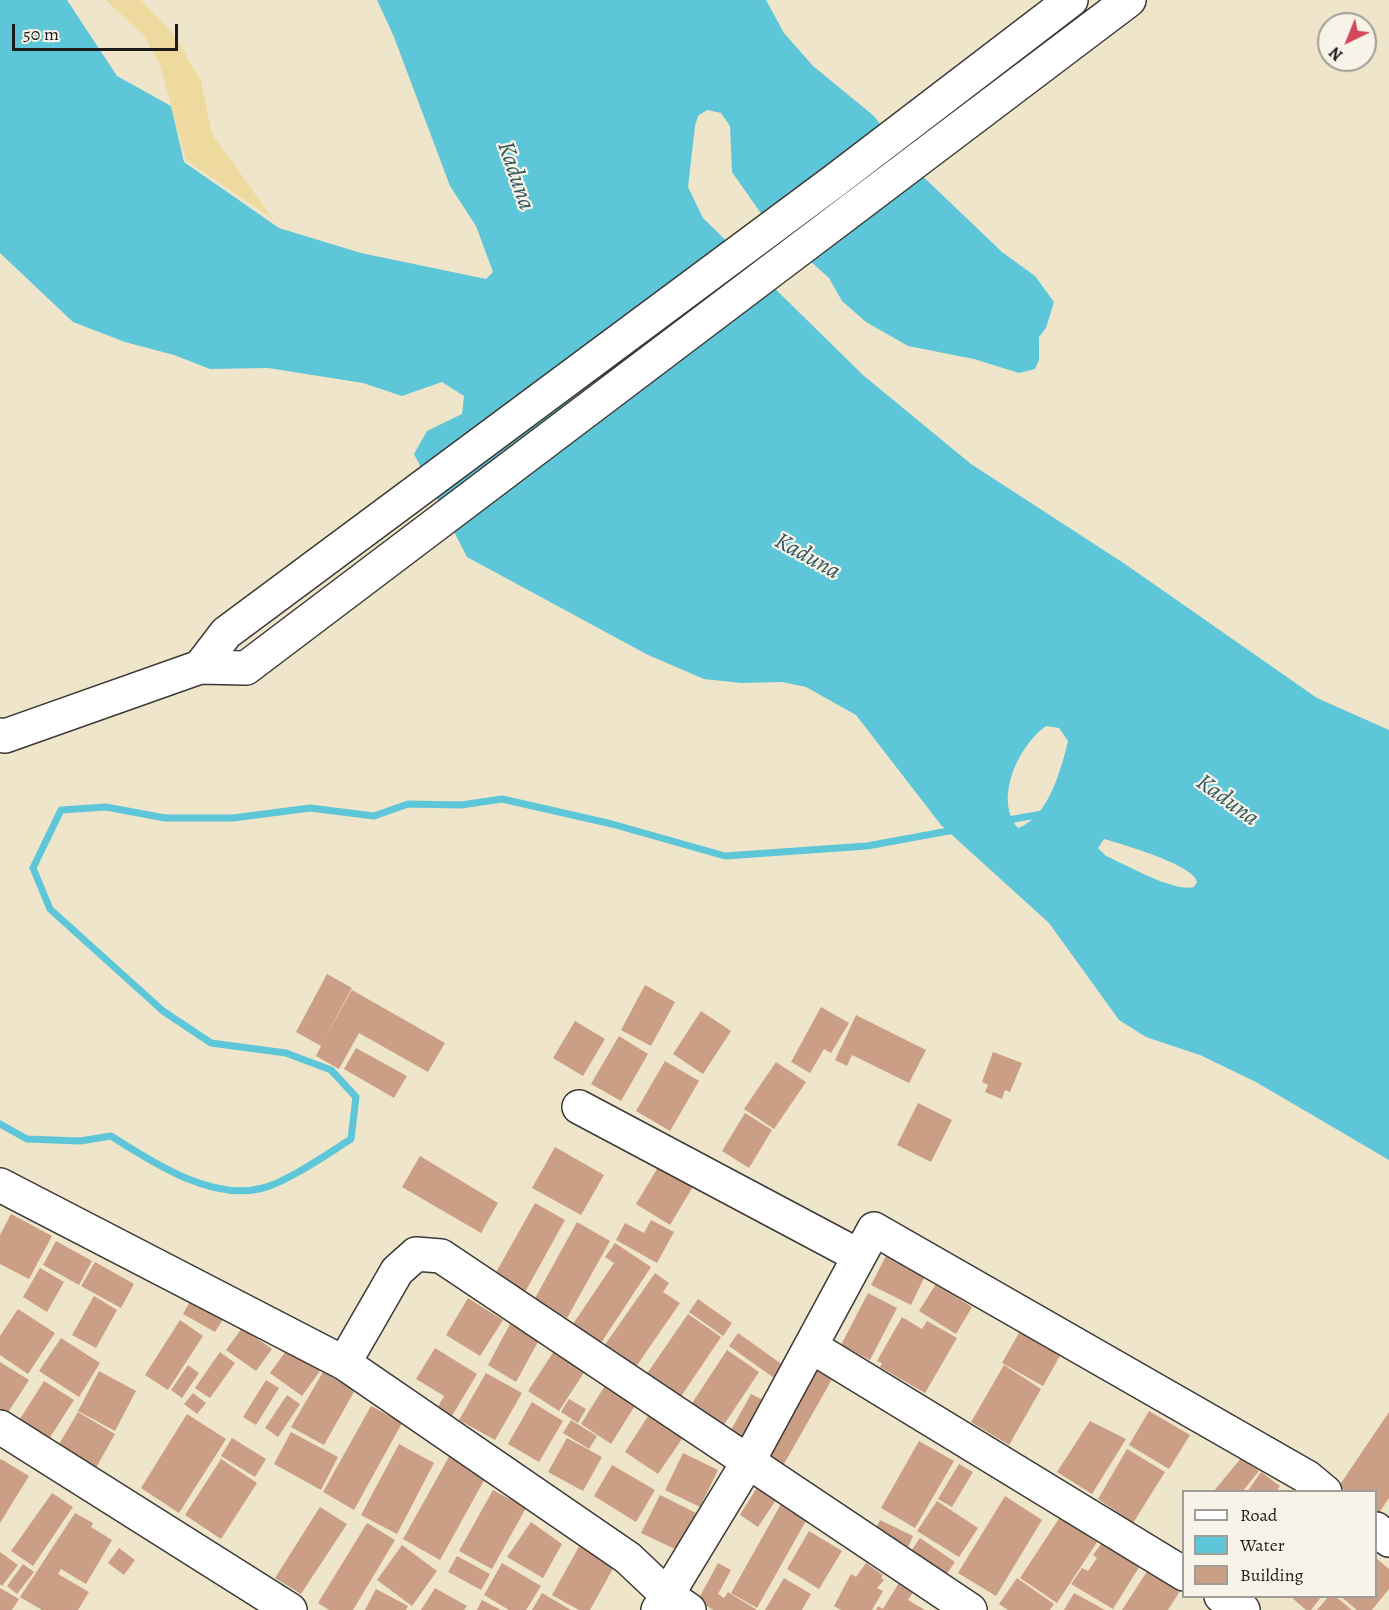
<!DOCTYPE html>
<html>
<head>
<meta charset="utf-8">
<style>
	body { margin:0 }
	#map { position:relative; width:1389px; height:1610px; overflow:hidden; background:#efe5ca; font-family:Alegreya,serif }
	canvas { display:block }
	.legend { position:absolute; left:1182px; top:1490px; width:195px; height:108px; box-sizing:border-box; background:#f7f3e8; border:2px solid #9f9d96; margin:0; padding:8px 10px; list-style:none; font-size:18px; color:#1c1c1c }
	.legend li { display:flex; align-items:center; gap:12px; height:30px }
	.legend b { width:30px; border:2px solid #9f9d96 }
	.north { position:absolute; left:1317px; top:12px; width:60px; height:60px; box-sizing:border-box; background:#f7f3e8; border:2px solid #9f9d96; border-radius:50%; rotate:223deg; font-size:16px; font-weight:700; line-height:24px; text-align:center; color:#1c1c1c }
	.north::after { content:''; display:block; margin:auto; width:21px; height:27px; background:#d1495b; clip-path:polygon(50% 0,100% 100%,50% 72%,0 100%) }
	.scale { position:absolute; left:12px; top:24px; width:166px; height:27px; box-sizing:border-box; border:3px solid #1c1c1c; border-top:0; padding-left:8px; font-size:18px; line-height:21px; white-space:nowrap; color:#1c1c1c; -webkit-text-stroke:4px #f7f3e8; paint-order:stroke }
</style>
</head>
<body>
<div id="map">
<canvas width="1389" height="1610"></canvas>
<ul class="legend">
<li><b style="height:8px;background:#fff"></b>Road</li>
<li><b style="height:16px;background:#5dc6d9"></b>Water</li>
<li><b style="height:16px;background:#cb9f85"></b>Building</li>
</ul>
<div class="north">N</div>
<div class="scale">50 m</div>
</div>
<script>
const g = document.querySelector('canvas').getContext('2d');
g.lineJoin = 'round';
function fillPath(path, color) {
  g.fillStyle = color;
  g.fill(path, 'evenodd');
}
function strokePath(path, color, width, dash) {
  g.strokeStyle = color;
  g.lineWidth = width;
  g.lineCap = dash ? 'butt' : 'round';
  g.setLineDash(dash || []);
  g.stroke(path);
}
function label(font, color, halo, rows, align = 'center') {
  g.font = font + ' Alegreya,serif';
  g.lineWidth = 4.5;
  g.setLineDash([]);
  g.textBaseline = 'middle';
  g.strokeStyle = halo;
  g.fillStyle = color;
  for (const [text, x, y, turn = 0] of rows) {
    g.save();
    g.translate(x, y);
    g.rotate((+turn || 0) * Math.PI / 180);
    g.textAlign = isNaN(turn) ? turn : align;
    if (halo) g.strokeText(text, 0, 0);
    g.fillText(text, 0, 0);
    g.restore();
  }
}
const sand = new Path2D(`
	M 106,0 L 141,0 L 174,35 L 201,81 L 212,134 L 273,219 L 186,160 L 160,65 L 145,37 Z`);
const water = new Path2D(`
	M 0,0 L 67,0 L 117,76 L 171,106 L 184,162 L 279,228 L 361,253 L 486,279 L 493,272 L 476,226 L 450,186 L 394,37 L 377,0 L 766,0 L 784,33 L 813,66 L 874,116 L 912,166 L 1002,252 L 1035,276 L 1054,302 L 1046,328 L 1039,337 L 1039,360 L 1035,369 L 1019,373 L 974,359 L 908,346 L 866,322 L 842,301 L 829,278 L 767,222 L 732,172 L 730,126 L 721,113 L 707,110 L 698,116 L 695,126 L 688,187 L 703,218 L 863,375 L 971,464 L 1125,564 L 1317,698 L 1389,730 L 1389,1160 L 1256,1082 L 1200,1055 L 1146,1037 L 1119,1020 L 1049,923 L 941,825 L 856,715 L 806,687 L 782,682 L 741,683 L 704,679 L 648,655 L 467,557 L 414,454 L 427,431 L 462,414 L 464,396 L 442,382 L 402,396 L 363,383 L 268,368 L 210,369 L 174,355 L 125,342 L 73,322 L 0,253 ZM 1046,726 L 1059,728 L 1068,741 C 1061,770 1048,818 1018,828 C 993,799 1019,745 1046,726 ZM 1104,839 C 1121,844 1195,865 1197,882 L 1194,887 C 1175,893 1125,864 1106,856 L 1098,848 Z`);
const stream = new Path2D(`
	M 1003,821 L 1042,814
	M 0,1124 L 27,1139 L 80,1141 L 111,1136 C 152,1162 212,1202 263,1188 C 287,1182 329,1153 351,1139 L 356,1097 L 331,1070 L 286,1053 L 211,1043 L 163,1011 L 50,909 L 33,868 L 61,810 L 106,807 L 165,818 L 233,818 L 310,808 L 374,816 L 408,804 L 461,805 L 502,799 L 612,824 L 725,856 L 867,846 L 954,830`);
const building = new Path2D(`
	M 327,974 L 352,988 L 325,1038 L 352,990 L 445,1043 L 428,1072 L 359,1033 L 339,1069 L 316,1056 L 321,1046 L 296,1032 Z
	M 645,985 L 675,1002 L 651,1046 L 621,1030 Z
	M 821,1007 L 849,1023 L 831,1053 L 824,1049 L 810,1073 L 791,1062 Z
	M 701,1011 L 731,1031 L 703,1074 L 673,1054 Z
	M 856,1015 L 926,1050 L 909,1083 L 852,1055 L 847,1066 L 835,1060 Z
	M 575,1021 L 605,1039 L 583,1076 L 553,1058 Z
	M 619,1036 L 648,1054 L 621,1101 L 591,1084 Z
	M 356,1048 L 407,1076 L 394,1098 L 344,1069 Z
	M 993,1052 L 1022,1063 L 1010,1092 L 1005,1090 L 1002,1099 L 985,1092 L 988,1085 L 982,1082 Z
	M 665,1061 L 699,1081 L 670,1131 L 636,1111 Z
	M 776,1062 L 806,1082 L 774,1129 L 744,1109 Z
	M 918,1103 L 952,1120 L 931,1162 L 897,1145 Z
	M 745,1113 L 772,1130 L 749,1168 L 722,1151 Z
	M 555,1147 L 604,1175 L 581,1215 L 532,1188 Z
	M 420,1156 L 498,1203 L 481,1233 L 402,1187 Z
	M 660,1164 L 694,1185 L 670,1225 L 636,1204 Z
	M 535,1203 L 565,1220 L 525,1292 L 494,1276 Z
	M 11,1214 L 52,1236 L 29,1279 L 0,1264 L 0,1235 Z
	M 651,1220 L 674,1232 L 657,1263 L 616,1240 L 625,1223 L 644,1233 Z
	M 577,1222 L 610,1241 L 567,1318 L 534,1300 Z
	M 56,1241 L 92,1261 L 79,1285 L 43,1265 Z
	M 615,1243 L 651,1267 L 599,1346 L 571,1327 L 614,1263 L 605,1257 Z
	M 887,1254 L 926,1274 L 911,1305 L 871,1285 Z
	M 95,1262 L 134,1284 L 121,1308 L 81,1286 Z
	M 40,1268 L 64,1282 L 47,1312 L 23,1297 Z
	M 655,1273 L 669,1283 L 663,1292 L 680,1303 L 633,1371 L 602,1349 Z
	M 936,1284 L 972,1307 L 956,1334 L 919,1311 Z
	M 868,1293 L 897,1308 L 870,1360 L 841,1345 Z
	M 94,1296 L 117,1310 L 96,1348 L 72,1335 Z
	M 193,1296 L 225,1316 L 215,1332 L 183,1314 Z
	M 468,1298 L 503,1320 L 480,1356 L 446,1335 Z
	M 698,1299 L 732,1323 L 723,1336 L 689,1312 Z
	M 18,1309 L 55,1333 L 28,1374 L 0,1355 L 0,1336 Z
	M 688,1314 L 721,1337 L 678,1401 L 644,1378 Z
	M 902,1317 L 922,1329 L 927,1321 L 957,1338 L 925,1393 L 880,1367 L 882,1363 L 877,1361 Z
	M 180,1320 L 203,1336 L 168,1390 L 145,1375 Z
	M 510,1324 L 539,1340 L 516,1382 L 488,1365 Z
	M 242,1328 L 272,1349 L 256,1371 L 226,1350 Z
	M 1020,1331 L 1061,1354 L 1043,1386 L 1002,1363 Z
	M 738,1333 L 783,1365 L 774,1378 L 729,1346 Z
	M 61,1338 L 100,1363 L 79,1397 L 39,1371 Z
	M 288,1348 L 320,1371 L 302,1396 L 270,1373 Z
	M 435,1348 L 477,1374 L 452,1416 L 438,1407 L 444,1396 L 416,1379 Z
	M 727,1350 L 759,1372 L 719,1432 L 687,1411 Z
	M 554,1351 L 585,1371 L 559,1411 L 528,1391 Z
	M 220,1352 L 235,1363 L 210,1398 L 195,1388 Z
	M 0,1362 L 29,1380 L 7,1414 L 0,1409 Z
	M 188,1365 L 199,1373 L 182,1398 L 171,1390 Z
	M 1004,1365 L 1041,1389 L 1009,1445 L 971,1422 Z
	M 820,1366 L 835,1374 L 784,1464 L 769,1455 Z
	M 99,1371 L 136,1391 L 115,1431 L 78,1411 Z
	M 323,1372 L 355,1390 L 324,1445 L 291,1427 Z
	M 486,1373 L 522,1393 L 495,1440 L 459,1420 Z
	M 266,1380 L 279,1388 L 256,1425 L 243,1417 Z
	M 44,1381 L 74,1400 L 49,1439 L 20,1419 Z
	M 606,1384 L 636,1404 L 611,1444 L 581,1424 Z
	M 193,1393 L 206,1403 L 197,1414 L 184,1404 Z
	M 751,1394 L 765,1401 L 739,1446 L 726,1439 Z
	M 287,1395 L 300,1404 L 278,1437 L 265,1428 Z
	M 569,1399 L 586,1409 L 578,1423 L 561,1412 Z
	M 532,1402 L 563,1421 L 539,1462 L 508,1444 Z
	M 371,1406 L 402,1423 L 354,1510 L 323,1492 Z
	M 1149,1411 L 1190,1435 L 1169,1469 L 1129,1445 Z
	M 78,1412 L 115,1434 L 93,1473 L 55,1451 Z
	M 1389,1412 L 1389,1498 L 1379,1513 L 1376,1511 L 1376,1492 L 1347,1492 L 1339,1486 Z
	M 650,1413 L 684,1436 L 658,1474 L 625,1452 Z
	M 187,1414 L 226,1439 L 179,1513 L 141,1488 Z
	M 571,1420 L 597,1436 L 589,1449 L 563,1433 Z
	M 1090,1421 L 1126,1439 L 1092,1494 L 1057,1472 Z
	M 291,1432 L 338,1457 L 321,1490 L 274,1464 Z
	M 232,1438 L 266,1459 L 255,1477 L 221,1456 Z
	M 567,1438 L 602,1457 L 583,1491 L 548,1472 Z
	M 919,1441 L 954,1461 L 915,1528 L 881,1508 Z
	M 399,1444 L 434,1463 L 397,1534 L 361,1515 Z
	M 1127,1449 L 1165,1472 L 1133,1523 L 1098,1499 Z
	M 683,1453 L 718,1470 L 700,1507 L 665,1490 Z
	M 450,1455 L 487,1475 L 440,1560 L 403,1539 Z
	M 1242,1457 L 1259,1471 L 1242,1492 L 1213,1492 Z
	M 1,1459 L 29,1476 L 0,1523 L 0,1460 Z
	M 221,1459 L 257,1483 L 221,1539 L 185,1515 Z
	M 959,1464 L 973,1472 L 952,1507 L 938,1499 Z
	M 612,1465 L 655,1490 L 636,1522 L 594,1496 Z
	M 1261,1472 L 1280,1486 L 1276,1492 L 1247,1492 Z
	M 759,1484 L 778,1497 L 758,1527 L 740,1515 Z
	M 493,1490 L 526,1508 L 492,1569 L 459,1551 Z
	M 52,1493 L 73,1507 L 33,1566 L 11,1551 Z
	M 660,1495 L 696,1513 L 677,1550 L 641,1533 Z
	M 1005,1496 L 1042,1520 L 996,1596 L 958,1573 Z
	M 937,1501 L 978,1528 L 959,1557 L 917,1531 Z
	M 781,1504 L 807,1519 L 757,1608 L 731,1593 Z
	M 320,1507 L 347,1524 L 301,1594 L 275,1578 Z
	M 75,1513 L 93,1523 L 91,1527 L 112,1540 L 86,1584 L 61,1569 L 58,1574 L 89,1592 L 78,1610 L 42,1610 L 20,1597 Z
	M 1060,1517 L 1097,1542 L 1057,1603 L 1020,1578 Z
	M 880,1520 L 913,1536 L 908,1547 L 874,1532 Z
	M 531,1522 L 562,1544 L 543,1578 L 507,1557 Z
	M 367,1523 L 395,1540 L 353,1610 L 329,1610 L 318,1603 Z
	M 809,1531 L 842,1551 L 819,1589 L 787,1569 Z
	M 920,1538 L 955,1562 L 946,1575 L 911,1551 Z
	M 1104,1540 L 1141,1564 L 1113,1609 L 1071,1584 L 1082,1568 L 1088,1571 L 1097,1558 L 1093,1555 Z
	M 581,1543 L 616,1563 L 590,1610 L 579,1610 L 552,1595 Z
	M 402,1545 L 437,1571 L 412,1606 L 377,1580 Z
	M 119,1548 L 135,1560 L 124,1575 L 108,1563 Z
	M 0,1552 L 18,1565 L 2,1586 L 0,1584 Z
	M 457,1556 L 490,1574 L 481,1590 L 448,1572 Z
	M 1376,1558 L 1389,1569 L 1389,1589 L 1372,1610 L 1357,1610 L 1340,1596 L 1376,1596 Z
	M 502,1563 L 541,1586 L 526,1610 L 509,1610 L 484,1595 Z
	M 718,1563 L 731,1570 L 718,1594 L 724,1598 L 728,1592 L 757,1610 L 713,1610 L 698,1600 Z
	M 866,1563 L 883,1575 L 881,1578 L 884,1580 L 877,1588 L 883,1591 L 872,1610 L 841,1610 L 834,1606 L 851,1574 L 856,1577 Z
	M 23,1564 L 34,1572 L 17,1594 L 7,1586 Z
	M 1148,1570 L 1180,1591 L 1168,1610 L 1122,1610 Z
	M 784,1578 L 811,1594 L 802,1610 L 765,1610 Z
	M 1017,1578 L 1054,1604 L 1050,1610 L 1008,1610 L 999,1604 Z
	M 900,1581 L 915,1589 L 908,1600 L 925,1610 L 876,1610 L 878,1606 L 883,1609 Z
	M 0,1588 L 19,1599 L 12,1610 L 0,1610 Z
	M 435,1588 L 467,1606 L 464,1610 L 421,1610 Z
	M 376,1589 L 408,1606 L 406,1610 L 365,1610 Z
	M 542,1593 L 571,1610 L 532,1610 Z
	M 1074,1593 L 1105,1610 L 1064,1610 Z
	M 1290,1596 L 1322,1596 L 1311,1610 L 1306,1610 Z
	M 1329,1596 L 1335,1596 L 1352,1610 L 1317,1610 Z
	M 482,1600 L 501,1610 L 477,1610 Z`);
const minor = new Path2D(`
	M 200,667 L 226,633 L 833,182 L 1071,0
	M 0,735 L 5,736 L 200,667 L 246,668 L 1129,0
	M 579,1107 L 859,1256
	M 0,1185 L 344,1363 L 628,1558 L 666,1594 L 689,1610
	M 812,1347 L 1184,1574
	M 344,1363 L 397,1271 L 416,1254 L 441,1256 L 970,1610
	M 0,1427 L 290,1610
	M 1376,1529 L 1389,1540
	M 1221,1596 L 1243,1610
	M 658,1610 L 748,1462 L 874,1229 L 1307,1477 L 1325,1492`);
const waterNames = [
	["Kaduna",515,176,71],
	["Kaduna",807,557,29],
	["Kaduna",1227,801,36]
];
fillPath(sand, '#eeda9e');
fillPath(water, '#5dc6d9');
strokePath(stream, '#5dc6d9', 7);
fillPath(building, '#cb9f85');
strokePath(minor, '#3c3a36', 36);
strokePath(minor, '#fff', 33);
label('italic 24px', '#33585e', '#f7f3e8', waterNames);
</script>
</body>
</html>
